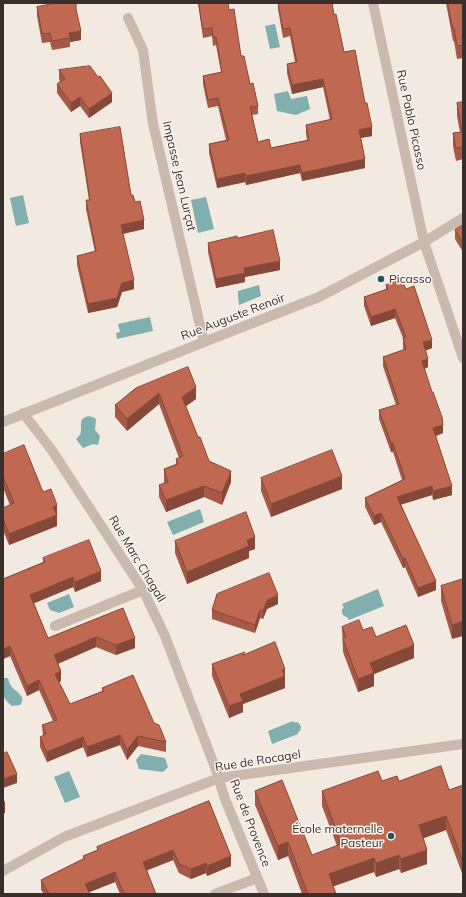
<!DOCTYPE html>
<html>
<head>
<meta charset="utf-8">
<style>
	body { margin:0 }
	#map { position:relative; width:466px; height:897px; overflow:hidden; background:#f2e9e1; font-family:Mulish,sans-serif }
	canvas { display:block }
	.frame { position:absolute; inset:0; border:4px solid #392f2b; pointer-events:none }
</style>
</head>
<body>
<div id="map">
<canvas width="466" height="897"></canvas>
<div class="frame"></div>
</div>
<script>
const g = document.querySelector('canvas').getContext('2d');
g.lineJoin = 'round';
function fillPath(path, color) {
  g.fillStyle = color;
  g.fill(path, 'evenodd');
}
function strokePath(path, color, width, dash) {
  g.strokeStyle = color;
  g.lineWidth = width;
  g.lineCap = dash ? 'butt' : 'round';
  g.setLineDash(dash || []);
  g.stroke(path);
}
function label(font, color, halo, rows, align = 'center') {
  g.font = font + ' Mulish,sans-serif';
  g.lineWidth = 3;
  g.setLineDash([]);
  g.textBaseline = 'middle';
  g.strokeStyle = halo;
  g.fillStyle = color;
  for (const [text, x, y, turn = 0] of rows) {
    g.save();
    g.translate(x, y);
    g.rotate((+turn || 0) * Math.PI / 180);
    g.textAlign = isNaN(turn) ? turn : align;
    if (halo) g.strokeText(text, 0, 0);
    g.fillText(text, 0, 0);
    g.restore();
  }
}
const water = new Path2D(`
	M 275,24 L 280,47 L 270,49 L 265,26 Z
	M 288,91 L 291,99 L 307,96 L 310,109 L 296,115 L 277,111 L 274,94 Z
	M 23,195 L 29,223 L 16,226 L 10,198 Z
	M 206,197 L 214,229 L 198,233 L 191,200 Z
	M 259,285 L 261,296 L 239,305 L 238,296 L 238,291 Z
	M 150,317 L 153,331 L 117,339 L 116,333 L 120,332 L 118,324 Z
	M 89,416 L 95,418 L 96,420 L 95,430 L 100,436 L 98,445 L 93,444 L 83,448 L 76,439 C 88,430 73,420 89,416 Z
	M 200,509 L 204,522 L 173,535 L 167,522 Z
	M 378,589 L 384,606 L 349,620 L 347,617 L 344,616 L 342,613 L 342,609 L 344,608 L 342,604 Z
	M 69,594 L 74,607 L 59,613 L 50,610 L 47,603 Z
	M 3,678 L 8,678 C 9,681 10,685 12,687 C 17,693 27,696 20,705 L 12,706 C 0,696 3,692 3,678 Z
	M 293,721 L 294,723 L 296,722 L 299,723 L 301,727 L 300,731 L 298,732 L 298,734 L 272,744 L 268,731 Z
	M 141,754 L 165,758 L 168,767 L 163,772 L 139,769 L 136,760 Z
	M 69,771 L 80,797 L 65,803 L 54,777 Z`);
const service = new Path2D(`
	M 215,894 L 257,878`);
const minor = new Path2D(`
	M 373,3 L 424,242 L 463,358
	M 128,18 L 143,50 L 153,124 L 204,342
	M 23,413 L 51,449 L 143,590 L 165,636 L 216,770 L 225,799 L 264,894
	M 3,422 L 204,342 L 319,297 L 424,242 L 463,218
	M 55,626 L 143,590
	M 3,871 L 64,837 L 219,778 L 463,744`);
const wall = new Path2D(`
	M 198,3 L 228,3 L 229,10 L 241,56 L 258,106 L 258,114 L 252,115 L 258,142 L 271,148 L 307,140 L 306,133 L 306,125 L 330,120 L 323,87 L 292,94 L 287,73 L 287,64 L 295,62 L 290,36 L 283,38 L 278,9 L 278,3 L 332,3 L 334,15 L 344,52 L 372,136 L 361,138 L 365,168 L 302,181 L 300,173 L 246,185 L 245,182 L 217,188 L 209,153 L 209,144 L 226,140 L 218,106 L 208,108 L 203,84 L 203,76 L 221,72 L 216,45 L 213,46 L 212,36 L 203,38 Z
	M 446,3 L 463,3 L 463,58 L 457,59 L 454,41 L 453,41 Z
	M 37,7 L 76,9 L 81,40 L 70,42 L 70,47 L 52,50 L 50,42 L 42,43 L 37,16 Z
	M 59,70 L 112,102 L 89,118 L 80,106 L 71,112 L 57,93 L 57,84 L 60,81 L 59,79 Z
	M 463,102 L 463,159 L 456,161 L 453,146 L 453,133 L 460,132 L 457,116 L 457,103 Z
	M 80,134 L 131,195 L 135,202 L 144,229 L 123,234 L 134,289 L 122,292 L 117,307 L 88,313 L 77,265 L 77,256 L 95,252 L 86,209 L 86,200 L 89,200 L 80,142 Z
	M 463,225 L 463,252 L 455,239 L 455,230 Z
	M 237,238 L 280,270 L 245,277 L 245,282 L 216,288 L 208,252 L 208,243 Z
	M 386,285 L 432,348 L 425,351 L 428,367 L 424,369 L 443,433 L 436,436 L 452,495 L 433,500 L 432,495 L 401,504 L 436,590 L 418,597 L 405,567 L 403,568 L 381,522 L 374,525 L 365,507 L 365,498 L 402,480 L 393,452 L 391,452 L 379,419 L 379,410 L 396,405 L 383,366 L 383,357 L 403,350 L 403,338 L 395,318 L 371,326 L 364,306 L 364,297 L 386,289 Z
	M 136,388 L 196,399 L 186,406 L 198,437 L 209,461 L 231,482 L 222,505 L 204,497 L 166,512 L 159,497 L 159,485 L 164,483 L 164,469 L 176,464 L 176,459 L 179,458 L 159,404 L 127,431 L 115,417 L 115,405 Z
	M 3,454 L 43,492 L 57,516 L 57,526 L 9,545 L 3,530 L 3,508 L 10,505 L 3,488 Z
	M 261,478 L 342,489 L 271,517 L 261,491 Z
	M 175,541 L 255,549 L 249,551 L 249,558 L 187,584 L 175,553 Z
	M 43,558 L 101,581 L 75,592 L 73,587 L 34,603 L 48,638 L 123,608 L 135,648 L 116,655 L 96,647 L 58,664 L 61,681 L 59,682 L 70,704 L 102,691 L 102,688 L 154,723 L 166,742 L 166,752 L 138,746 L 127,760 L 120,745 L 87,757 L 83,747 L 47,762 L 40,747 L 40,737 L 43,736 L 42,725 L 53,721 L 39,690 L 27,696 L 10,656 L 3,659 L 3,579 L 43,562 Z
	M 463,579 L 452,639 L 441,601 L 441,586 Z
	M 278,604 L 267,609 L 263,619 L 260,618 L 255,633 L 212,619 L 212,610 Z
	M 342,627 L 363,630 L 414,658 L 374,674 L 374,686 L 358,692 L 343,652 Z
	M 245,654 L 285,681 L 285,688 L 243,704 L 243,712 L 229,718 L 212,676 L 212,664 Z
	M 382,781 L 399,781 L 449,790 L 463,785 L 463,876 L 446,830 L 423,838 L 427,864 L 401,873 L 399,869 L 376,877 L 374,872 L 333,886 L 336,894 L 302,894 L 288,856 L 278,860 L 255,805 L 255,791 L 312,855 L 337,846 L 322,806 L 322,791 Z
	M 209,801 L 231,866 L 207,876 L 206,873 L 191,879 L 179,873 L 173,860 L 147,870 L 156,894 L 120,894 L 115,882 L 89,892 L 90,894 L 44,894 L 41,890 L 41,880 L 83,859 L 83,856 L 97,850 L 97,847 Z`);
const shadedWall = new Path2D(`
	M 81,31 L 81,40 L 70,42 L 70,38 L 69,33 Z
	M 323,79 L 323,87 L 292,94 L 292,85 Z
	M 112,93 L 112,102 L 89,118 L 89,109 Z
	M 80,97 L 80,106 L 71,112 L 71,103 Z
	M 372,127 L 372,136 L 359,138 L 359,130 Z
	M 365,159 L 365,168 L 302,181 L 302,173 Z
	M 300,165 L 300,173 L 246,185 L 246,176 Z
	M 245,173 L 245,182 L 217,188 L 217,179 Z
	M 144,220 L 144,229 L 121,234 L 121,225 Z
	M 280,261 L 280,270 L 245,277 L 245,282 L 216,288 L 216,279 L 244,268 Z
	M 134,280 L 134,289 L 122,292 L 117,307 L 88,313 L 88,304 L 122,283 Z
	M 395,309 L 395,318 L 371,326 L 371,317 Z
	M 432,340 L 432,348 L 423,351 L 423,342 Z
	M 428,359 L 428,367 L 422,370 L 422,361 Z
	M 196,387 L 196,399 L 182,409 L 182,397 Z
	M 159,393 L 159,404 L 127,431 L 127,419 Z
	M 443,425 L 443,433 L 433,437 L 433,428 Z
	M 391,443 L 393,443 L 393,452 L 391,452 Z
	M 231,471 L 231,482 L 222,505 L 222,493 Z
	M 342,476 L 342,489 L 271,517 L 271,504 Z
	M 204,486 L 204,497 L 166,512 L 166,500 Z
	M 432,486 L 432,495 L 397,506 L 397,497 Z
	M 452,486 L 452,495 L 433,500 L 433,491 Z
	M 57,505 L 57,526 L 9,545 L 9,534 L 53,507 Z
	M 381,513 L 381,522 L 374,525 L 374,516 Z
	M 255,537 L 255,549 L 249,551 L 249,558 L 187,584 L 187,572 L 247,540 Z
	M 405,558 L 405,567 L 403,568 L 403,559 Z
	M 101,571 L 101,581 L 75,592 L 75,582 Z
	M 73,577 L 73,587 L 30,605 L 30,595 Z
	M 436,581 L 436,590 L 418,597 L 418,588 Z
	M 278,595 L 278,604 L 267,609 L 263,619 L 263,611 L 267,600 Z
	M 260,610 L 260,618 L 255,633 L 255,625 Z
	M 463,621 L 463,636 L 452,639 L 452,625 Z
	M 96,637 L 96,647 L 54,665 L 54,655 Z
	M 135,638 L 135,648 L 116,655 L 116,645 Z
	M 414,645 L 414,658 L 374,674 L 374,686 L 358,692 L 358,679 L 370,663 Z
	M 10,646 L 10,656 L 3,659 L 3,649 Z
	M 285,669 L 285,688 L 243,704 L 243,712 L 229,718 L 229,706 L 240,694 Z
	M 61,671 L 61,681 L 55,684 L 55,674 Z
	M 39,680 L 39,690 L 27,696 L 27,686 Z
	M 120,735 L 120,745 L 87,757 L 87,747 Z
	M 138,736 L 138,746 L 127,760 L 127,750 Z
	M 83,737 L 83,747 L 47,762 L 47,752 Z
	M 17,774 L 17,783 L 3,788 L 3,779 Z
	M 5,804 L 5,813 L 3,814 L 3,805 Z
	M 446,816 L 446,830 L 419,840 L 419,825 Z
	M 288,842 L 288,856 L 278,860 L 278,846 Z
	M 173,850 L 173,860 L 143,872 L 143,862 Z
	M 427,850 L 427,864 L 401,873 L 401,859 Z
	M 399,855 L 399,869 L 376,877 L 376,863 Z
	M 231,856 L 231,866 L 207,876 L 207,866 Z
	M 374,858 L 374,872 L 329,888 L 329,874 Z
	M 206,863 L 206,873 L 191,879 L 191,869 Z
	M 115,872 L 115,882 L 85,894 L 85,884 Z`);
const building = new Path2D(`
	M 56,3 L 73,3 L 76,4 L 76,9 L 81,31 L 69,33 L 70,38 L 52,41 L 50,33 L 42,34 L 37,7 Z
	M 199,3 L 228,3 L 229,10 L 234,9 L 241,56 L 244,56 L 250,84 L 253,83 L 258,106 L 250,107 L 258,142 L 269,139 L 271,148 L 309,140 L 306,125 L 332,119 L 323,79 L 292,85 L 287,64 L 297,62 L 290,28 L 283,29 L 278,3 L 332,3 L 334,15 L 336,14 L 344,52 L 355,50 L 365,103 L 367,103 L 372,127 L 359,130 L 365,159 L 302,173 L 300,165 L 246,176 L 245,173 L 217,179 L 209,144 L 229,140 L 218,98 L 208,100 L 203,76 L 222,72 L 216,37 L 213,37 L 212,28 L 203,29 Z
	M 448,3 L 463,3 L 463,45 L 457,46 L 454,28 L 453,28 Z
	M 90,66 L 98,77 L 100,76 L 112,93 L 89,109 L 80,97 L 71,103 L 57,84 L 65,79 L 59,70 Z
	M 463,102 L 463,147 L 456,148 L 453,133 L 462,132 L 457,103 Z
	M 120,127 L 131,195 L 133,195 L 135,202 L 140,201 L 144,220 L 121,225 L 134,280 L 122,283 L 117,298 L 88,304 L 77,256 L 96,251 L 86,200 L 90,200 L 80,134 Z
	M 463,225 L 463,243 L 455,230 Z
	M 273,230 L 280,261 L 244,268 L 245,273 L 216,279 L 208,243 L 237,236 L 237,238 Z
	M 402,280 L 406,289 L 414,286 L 432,340 L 423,342 L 428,359 L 422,361 L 432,392 L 433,392 L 442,417 L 443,425 L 433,428 L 452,486 L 433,491 L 432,486 L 397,497 L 436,581 L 418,588 L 405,558 L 403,559 L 381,513 L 374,516 L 365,498 L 405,479 L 393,443 L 391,443 L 379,410 L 399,404 L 383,357 L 406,349 L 403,338 L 406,337 L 395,309 L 371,317 L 364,297 L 388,289 L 386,285 Z
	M 188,367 L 196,387 L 182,397 L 198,437 L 200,437 L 209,461 L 231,471 L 222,493 L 204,486 L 166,500 L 159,485 L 168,482 L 164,469 L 178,464 L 176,459 L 183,456 L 159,393 L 127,419 L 115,405 L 136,388 Z
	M 24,445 L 43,492 L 51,489 L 57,505 L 53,507 L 57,515 L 9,534 L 3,519 L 3,508 L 14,503 L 3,477 L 3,454 Z
	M 332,450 L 342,476 L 271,504 L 261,478 Z
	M 246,512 L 255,537 L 247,540 L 249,546 L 187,572 L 175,541 Z
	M 89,540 L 101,571 L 75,582 L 73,577 L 30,595 L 48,638 L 123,608 L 135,638 L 116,645 L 96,637 L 54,655 L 61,671 L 55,674 L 70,704 L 104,691 L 102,688 L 133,675 L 154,723 L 159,725 L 166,742 L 138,736 L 127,750 L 120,735 L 87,747 L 83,737 L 47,752 L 40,737 L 46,734 L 42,725 L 57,720 L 39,680 L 27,686 L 10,646 L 3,649 L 3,579 L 45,562 L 43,558 Z
	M 269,573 L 278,595 L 267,600 L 263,611 L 260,610 L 255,625 L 212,610 L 217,594 Z
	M 463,579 L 463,621 L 452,625 L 441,586 Z
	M 359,620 L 363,630 L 372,627 L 376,637 L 406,625 L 414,645 L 370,663 L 374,673 L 358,679 L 343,639 L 346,637 L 342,627 Z
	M 275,642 L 285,669 L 282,670 L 285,676 L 240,694 L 243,701 L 229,706 L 212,664 L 245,652 L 243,655 Z
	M 7,752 L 17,774 L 3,779 L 3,754 Z
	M 441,766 L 449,790 L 463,785 L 463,862 L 446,816 L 419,825 L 427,850 L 401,859 L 399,855 L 376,863 L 374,858 L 329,874 L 336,894 L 308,894 L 288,842 L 278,846 L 255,791 L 282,780 L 312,855 L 341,844 L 322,791 L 378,771 L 382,781 L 397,776 L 399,781 Z
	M 3,799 L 5,804 L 3,805 Z
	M 209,801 L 231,856 L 207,866 L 206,863 L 191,869 L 179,864 L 173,850 L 143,862 L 156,894 L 124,894 L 115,872 L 85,884 L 90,894 L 49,894 L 41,880 L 85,858 L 83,856 L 98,850 L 97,847 Z`);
const markers = [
	[381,279,4,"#225759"],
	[391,836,4,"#225759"]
];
const streetNames = [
	["Rue Pablo Picasso",411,120,78],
	["Impasse Jean Lurçat",179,176,77],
	["Rue Auguste Renoir",233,317,-21],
	["Rue Marc Chagall",137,559,59],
	["Rue de Rocagel",258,761,-9],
	["Rue de Provence",250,823,69]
];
const poiNames = [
	["Picasso",389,279],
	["École maternelle",383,829,"right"],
	["Pasteur",383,843,"right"]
];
fillPath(water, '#81aeae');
strokePath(service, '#cab9ad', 10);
strokePath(minor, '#cab9ad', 10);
fillPath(wall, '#a55946');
fillPath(shadedWall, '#864939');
fillPath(building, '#c06851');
strokePath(building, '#864939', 1);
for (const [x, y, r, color] of markers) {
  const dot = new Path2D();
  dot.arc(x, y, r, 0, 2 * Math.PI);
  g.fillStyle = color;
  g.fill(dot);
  strokePath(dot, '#faf4ed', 1.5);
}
label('12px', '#392f2b', '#faf4ed', streetNames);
label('12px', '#392f2b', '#faf4ed', poiNames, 'left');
</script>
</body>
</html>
